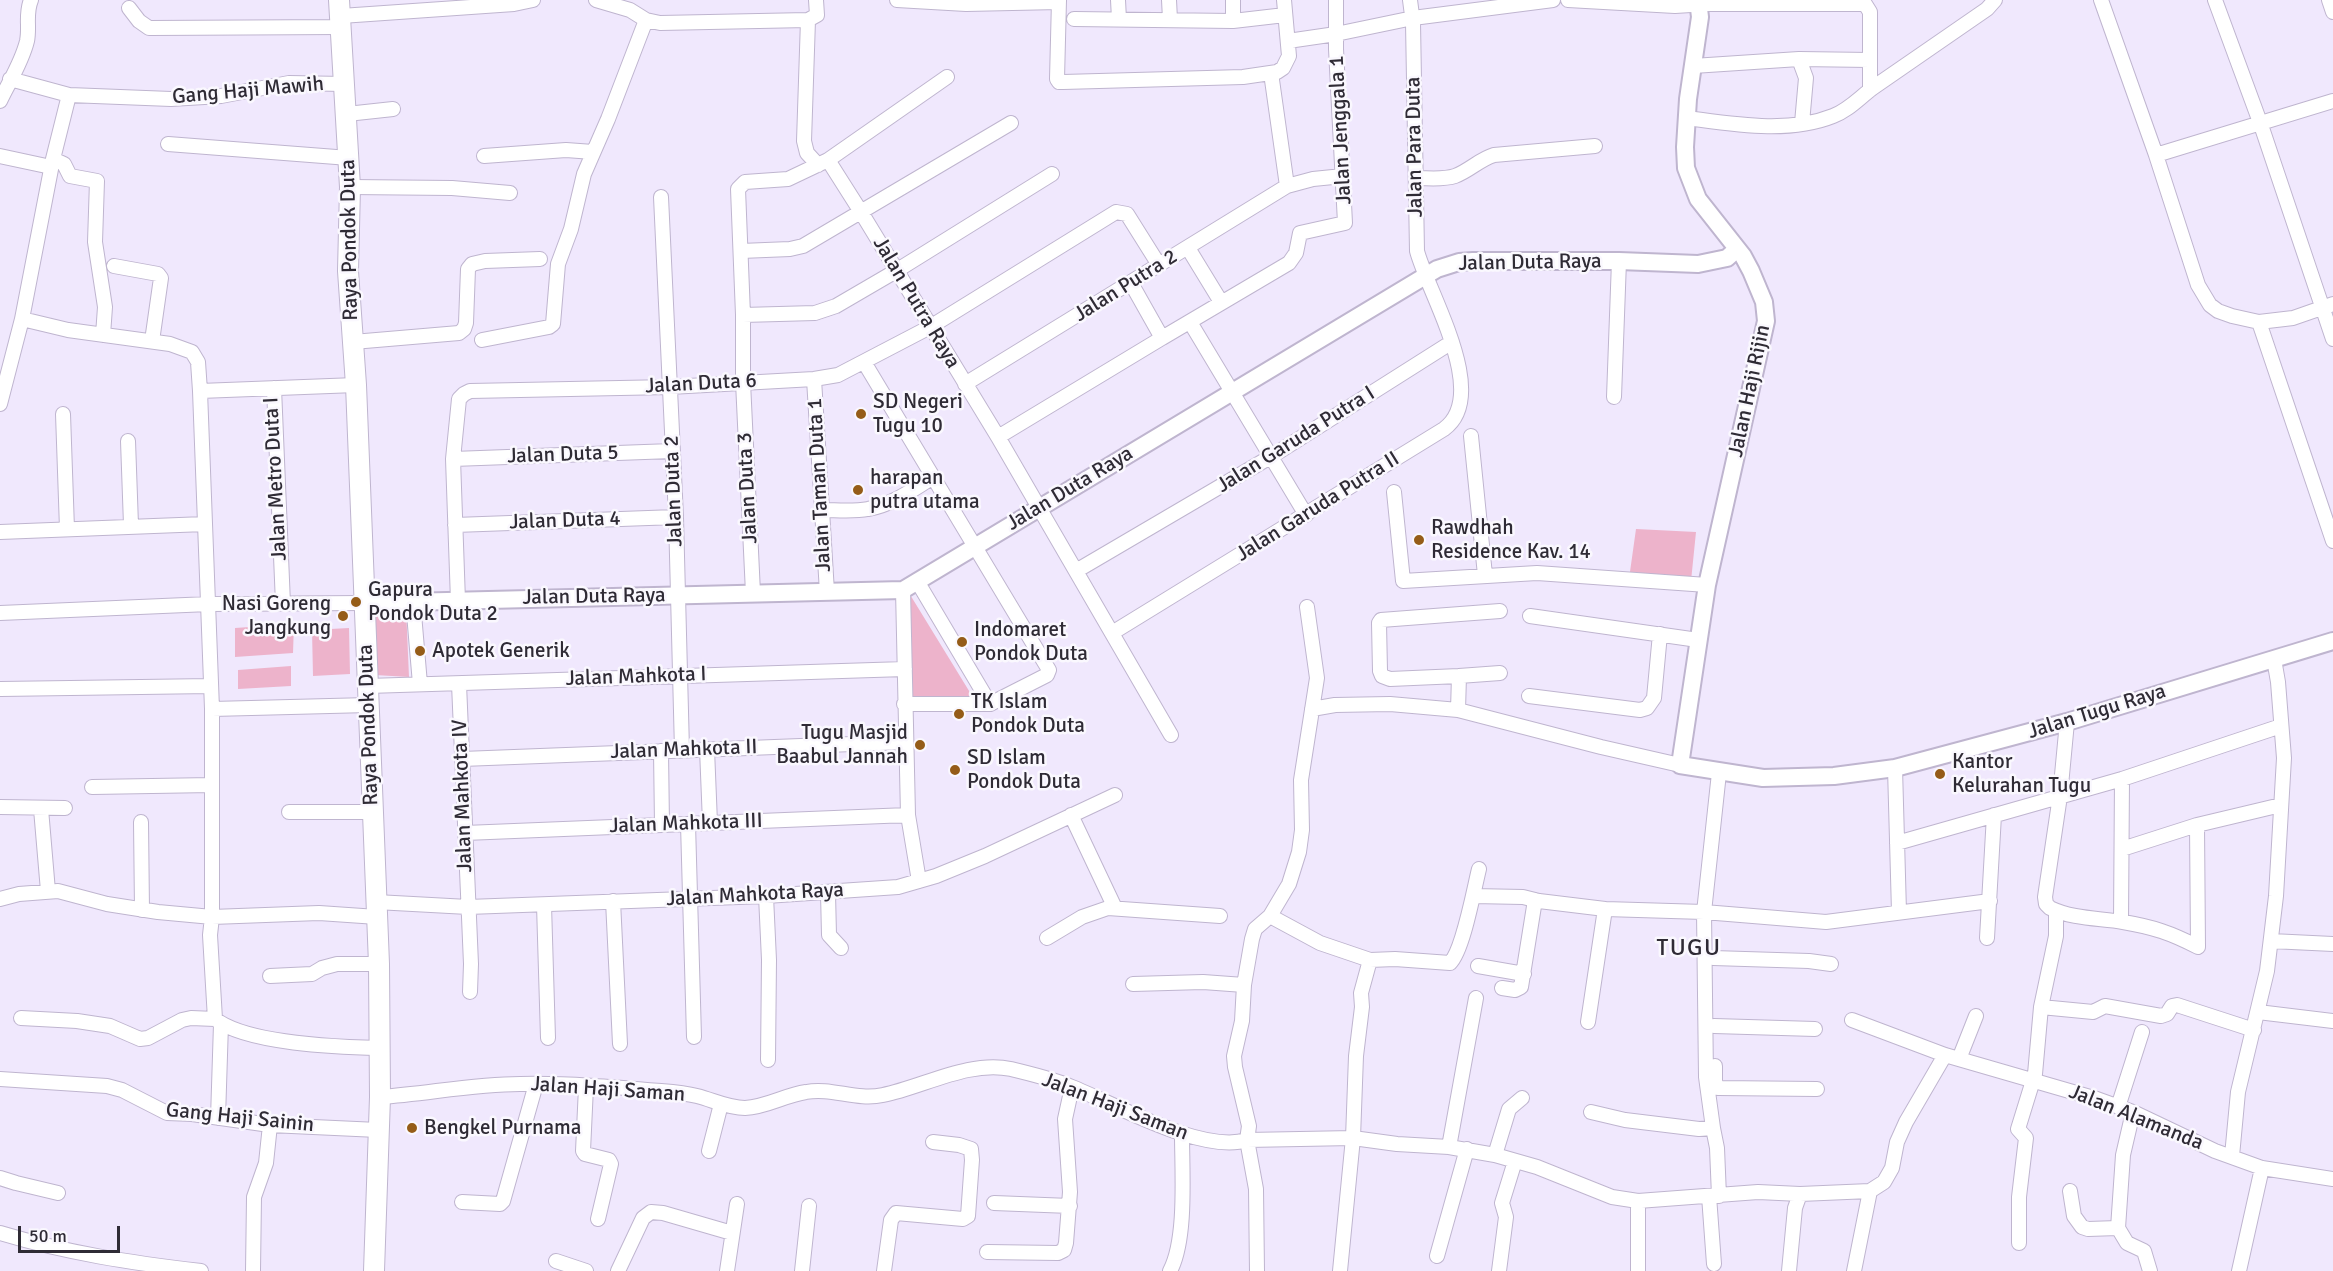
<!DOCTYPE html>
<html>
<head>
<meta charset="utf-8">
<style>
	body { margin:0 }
	#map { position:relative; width:2333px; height:1271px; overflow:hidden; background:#f0e8fd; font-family:Signika,sans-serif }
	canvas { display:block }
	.scale { position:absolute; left:18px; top:1226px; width:102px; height:27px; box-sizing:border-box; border:3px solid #2f2b35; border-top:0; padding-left:8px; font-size:18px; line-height:21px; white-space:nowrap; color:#2f2b35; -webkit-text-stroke:4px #faf8fe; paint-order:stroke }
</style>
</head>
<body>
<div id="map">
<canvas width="2333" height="1271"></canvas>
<div class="scale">50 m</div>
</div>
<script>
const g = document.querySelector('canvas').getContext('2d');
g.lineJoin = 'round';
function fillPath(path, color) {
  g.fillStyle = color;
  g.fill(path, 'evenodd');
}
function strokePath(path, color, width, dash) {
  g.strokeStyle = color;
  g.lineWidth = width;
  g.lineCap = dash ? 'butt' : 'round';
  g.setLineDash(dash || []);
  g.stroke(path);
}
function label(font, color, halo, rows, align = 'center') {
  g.font = font + ' Signika,sans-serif';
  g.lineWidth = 5;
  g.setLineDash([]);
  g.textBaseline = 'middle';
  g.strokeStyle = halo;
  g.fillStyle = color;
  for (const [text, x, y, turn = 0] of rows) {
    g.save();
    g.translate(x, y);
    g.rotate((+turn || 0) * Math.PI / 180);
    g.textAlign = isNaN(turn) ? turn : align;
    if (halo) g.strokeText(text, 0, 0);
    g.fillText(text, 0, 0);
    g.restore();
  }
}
const green = new Path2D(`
	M 1636,529 L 1696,532 L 1690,591 L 1628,586 Z
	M 909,593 L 974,699 L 905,699 Z
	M 370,608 L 406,608 L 409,677 L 375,675 Z
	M 294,624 L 293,653 L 235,657 L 235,628 Z
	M 349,628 L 350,674 L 313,676 L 312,630 Z
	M 291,666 L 291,686 L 238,689 L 238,670 Z`);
const minor = new Path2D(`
	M 596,0 L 630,10 L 646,20 L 660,23 L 808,20 L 817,15 L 816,0
	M 897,0 L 966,4 L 1059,2
	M 1059,0 L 1057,79 L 1059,82 L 1063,82 L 1243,77 L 1277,72 L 1283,68 L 1289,56 L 1284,0
	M 1118,0 L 1119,19
	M 1169,0 L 1170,19
	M 1233,0 L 1233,21
	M 1568,0 L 1675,6 L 1707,4 L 1865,4 L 1870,12 L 1870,90
	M 2101,0 L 2156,155 L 2198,285 L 2210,305 L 2218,311 L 2232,316 L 2259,322 L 2293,318 L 2333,304
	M 2215,0 L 2261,125 L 2333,339
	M 2329,0 L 2333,12
	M 129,8 L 139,21 L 149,28 L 341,27
	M 341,16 L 514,4 L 533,0
	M 1074,19 L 1233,21 L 1285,15
	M 808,20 L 804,141 L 807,153 L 818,165
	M 1288,41 L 1336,34 L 1413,18 L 1553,0
	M 1799,59 L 1806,78 L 1802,123
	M 1693,66 L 1799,59 L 1870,60
	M 1271,73 L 1287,186
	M 10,79 L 69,95 L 171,99 L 221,96 L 289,83 L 344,84
	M 0,101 C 9,82 22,62 27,41 C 30,27 25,14 31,0
	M 347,114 L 393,109
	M 1687,118 C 1733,124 1788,134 1833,116 C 1849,110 1860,97 1874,87 C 1912,61 1949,35 1987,9 L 1995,0
	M 168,144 L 349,158
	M 2156,155 L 2333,101
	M 0,156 L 51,167
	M 484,156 L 566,150 L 593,152
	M 53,159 L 64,164 L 70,176 L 97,181 L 95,242 L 105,307 L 103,335
	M 828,160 L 861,212 L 998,437 L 1171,735
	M 1416,178 C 1429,178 1443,180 1455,176 C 1469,171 1480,159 1494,155 L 1595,146
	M 350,187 L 452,188 L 510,193
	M 661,197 L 676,517 L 682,750
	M 1188,248 L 1221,302
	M 741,251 L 790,249 L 803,246 L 1011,123
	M 114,266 L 158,274 L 161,278 L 152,341
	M 1131,283 L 1162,338 L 1289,263 L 1296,253 L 1300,233 L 1345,223 L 1336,49 L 1336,0
	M 743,315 L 815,313 L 836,306 L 896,271 L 1052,174
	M 1190,322 L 1306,515
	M 2259,322 L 2333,541
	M 482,340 L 549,327 L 553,324 L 558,264 L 571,229 L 584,174 L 608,119 L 646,20
	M 353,342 L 459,333 L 464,329 L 466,323 L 468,269 L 472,264 L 485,261 L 540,259
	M 864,362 L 1049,670 L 1047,675 L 990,704 L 904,704
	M 814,379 L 827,592
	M 965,384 L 1287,186 L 1313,179 L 1343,176
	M 274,388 L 283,604
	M 200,391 L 356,385
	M 1614,397 L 1619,261
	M 0,404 L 22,319 L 53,159 L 69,95
	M 63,414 L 67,529
	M 1471,436 L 1485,575
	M 998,437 L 1162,338
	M 128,441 L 131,525
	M 453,459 L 672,451
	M 1394,492 L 1403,581 L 1537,573 L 1707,585
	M 821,510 C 836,510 853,512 868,509 C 892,505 912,490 932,478
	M 455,525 L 676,517
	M 0,532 L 205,524
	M 1076,571 L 1272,456 L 1452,342
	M 917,581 L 990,704
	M 903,590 L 908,815 L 919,881
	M 753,593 L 743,382 L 743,315 L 738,189 L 745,182 L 788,179 L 828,160 L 947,77
	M 458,601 L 453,459 L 459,399 L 464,394 L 470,391 L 670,387 L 814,379 L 838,375 L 930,327 L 1116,212 L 1127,214 L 1159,265
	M 413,602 L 420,684
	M 0,613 L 209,604 L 364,603
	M 1530,616 L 1698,640
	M 1112,633 L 1444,429 C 1491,395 1428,293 1417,251 L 1413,23 L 1410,0
	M 1459,676 L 1500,673
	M 459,684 L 471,964 L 470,992
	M 368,686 L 905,669
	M 0,689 L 211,686
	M 1529,696 L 1640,710 L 1647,708 L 1654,698 L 1660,634
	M 212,709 L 369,705
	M 1312,709 L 1335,705 L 1390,704 L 1458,710 L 1601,747 L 1680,765
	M 1458,710 L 1459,676 L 1390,679 L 1382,676 L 1380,671 L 1379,623 L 1381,620 L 1500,611
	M 2067,722 L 2060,796 L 2045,897 L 2046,904 L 2050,908 C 2073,919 2098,918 2123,922 C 2153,927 2171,933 2198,947 L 2197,825
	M 707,749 L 710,823
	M 661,751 L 662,825
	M 462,759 L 905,742
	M 1895,768 L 1899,912
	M 92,787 L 212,785
	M 0,807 L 65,808
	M 41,809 L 48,891
	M 289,812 L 373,812
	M 1071,815 L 1115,908
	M 141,822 L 142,910
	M 688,824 L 694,1037
	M 465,833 L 908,815
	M 1897,843 L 2122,779 L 2281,726
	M 2122,849 L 2197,825 L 2281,805
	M 828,893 L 829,935 L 841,948
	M 766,896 L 769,960 L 768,1060
	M 1473,896 L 1523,897 L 1539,901 L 1605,909 L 1704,912 L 1826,922 L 1990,901
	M 0,899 L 19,894 L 58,891 L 107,904 L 158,912 L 212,917 L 319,913 L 377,917
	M 613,901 L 620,1044
	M 376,902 L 468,907 L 766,896 L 898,887 L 936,876 L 985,856 L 1115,795
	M 544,905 L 548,1038
	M 1270,916 L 1320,943 L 1370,960 L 1361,993 L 1362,1007 L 1356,1056 L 1353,1138 L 1340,1271
	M 2121,921 L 2122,779
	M 1047,938 L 1082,917 L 1108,908 L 1220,916
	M 1987,938 L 1994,815
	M 2271,941 L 2333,944
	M 1713,958 L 1809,961 L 1831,964
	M 1370,960 L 1395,959 L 1450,963 C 1463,951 1474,889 1479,869
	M 1478,966 L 1524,974
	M 270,976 L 312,974 L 322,968 L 337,964 L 379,964
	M 1133,984 L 1203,982 L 1244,985
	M 1502,988 L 1515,990 L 1521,987 L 1535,900
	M 2041,1007 L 2093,1012 L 2105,1006 L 2161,1016 L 2167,1014 L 2172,1006 L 2177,1005 L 2254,1030
	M 2258,1012 L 2333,1021
	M 21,1018 L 77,1021 L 110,1026 L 140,1039 L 148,1038 L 182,1020 L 191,1018 L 215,1019 L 210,935 L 212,917 L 212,709 L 200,391 L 198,362 L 192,352 L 170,344 L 68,330 L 22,319
	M 215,1019 C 247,1044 338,1047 380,1048
	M 1852,1020 L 1945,1055 L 2097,1099 L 2133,1112 L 2215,1151 L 2262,1168 L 2333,1179
	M 1588,1022 L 1605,909
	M 1714,1026 L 1815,1029
	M 1959,1059 L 1976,1016
	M 1715,1066 L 1715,1082 L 1718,1088 L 1817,1089
	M 0,1079 L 107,1086 L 122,1090 L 167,1113 L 192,1114 L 270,1125 L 378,1130
	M 586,1087 L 583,1151 L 585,1154 L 609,1160 L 611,1164 L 598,1219
	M 380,1097 C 426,1094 473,1084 520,1084 C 567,1083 614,1087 661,1091 C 673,1092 685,1093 697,1096 C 713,1100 728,1108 745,1108 C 767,1107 785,1095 806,1092 C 832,1087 856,1101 883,1095 C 923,1087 969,1060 1011,1069 C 1031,1074 1053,1079 1072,1087 C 1115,1104 1202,1154 1247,1140 L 1353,1138 L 1397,1144 L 1449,1147 L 1495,1155 L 1537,1167 L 1612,1197 L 1638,1201 L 1758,1192 L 1800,1194 L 1870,1191 L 1884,1182 L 1892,1168 L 1897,1142 L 1906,1122 L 1945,1055
	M 2118,1107 L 2142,1032
	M 1591,1112 L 1625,1120 L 1699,1129 L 1713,1128 L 1717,1148 L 1719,1196
	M 218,1118 L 221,1024
	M 1713,1128 L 1706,1077 L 1704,912 L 1719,773
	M 1449,1147 L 1476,998
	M 709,1151 L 721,1104
	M 1495,1155 L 1509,1109 L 1522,1098
	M 2232,1156 L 2238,1092 L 2267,971 L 2276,896 L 2284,758 L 2278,682 L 2274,659
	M 0,1178 L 16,1183 L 58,1193
	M 2070,1191 L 2074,1216 L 2082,1227 L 2088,1229 L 2118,1228 L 2123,1155 L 2133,1112
	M 1709,1196 L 1714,1264
	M 462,1202 L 500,1204 L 503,1201 L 536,1084
	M 994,1203 L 1070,1206
	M 2118,1228 L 2127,1243 L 2144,1251 L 2150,1271
	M 0,1233 C 66,1253 132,1263 201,1271
	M 2019,1243 L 2019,1197 L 2026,1138 L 2018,1129 L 2035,1074 L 2041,1007 L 2056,936 L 2056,911
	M 987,1252 L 1058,1253 L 1064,1250 L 1066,1243 L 1070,1192 L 1065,1119 L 1072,1087
	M 1437,1256 L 1467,1149
	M 556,1261 L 586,1271
	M 253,1271 L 254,1197 L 266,1163 L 270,1125
	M 618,1271 L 643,1218 L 651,1212 L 663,1213 L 732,1233
	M 727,1271 L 737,1204
	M 802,1271 L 809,1206
	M 884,1271 L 891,1220 L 896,1213 L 963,1219 L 968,1216 L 972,1160 L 971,1149 L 959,1145 L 933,1142
	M 1170,1271 C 1187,1239 1182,1172 1182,1134
	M 1257,1271 L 1256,1189 L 1247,1140 L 1249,1126 L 1235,1067 L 1234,1056 L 1242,1021 L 1244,985 L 1252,939 L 1255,929 L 1270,916 L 1289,884 L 1299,852 L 1302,830 L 1301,780 L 1317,678 L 1307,607
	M 1499,1271 L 1506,1217 L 1502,1203 L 1515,1161
	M 1638,1271 L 1638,1201
	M 1789,1271 L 1795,1208 L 1800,1194
	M 1854,1271 L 1870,1191
	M 2239,1271 L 2262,1168`);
const tertiary = new Path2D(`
	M 1698,0 L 1700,17 L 1688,99 L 1685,147 L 1686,168 L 1698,199 L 1743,256 L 1751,271 L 1764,302 L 1766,321 L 1707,585 L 1680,765 L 1763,778 L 1834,776 L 1895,768 L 2067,722 L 2333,641
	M 364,603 L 903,590 L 1437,269 L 1459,262 L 1473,261 L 1619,261 L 1698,264 L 1727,258 L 1737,249`);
const secondary = new Path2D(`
	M 339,0 L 350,187 L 348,271 L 356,385 L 379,964 L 380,1097 L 374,1271`);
const markers = [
	[861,414,6,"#955c18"],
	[858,490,6,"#955c18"],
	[1419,540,6,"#955c18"],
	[356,602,6,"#955c18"],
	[343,616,6,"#955c18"],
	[962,642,6,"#955c18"],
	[420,651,6,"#955c18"],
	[959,714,6,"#955c18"],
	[920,745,6,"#955c18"],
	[955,770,6,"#955c18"],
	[1940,774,6,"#955c18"],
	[412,1128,6,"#955c18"]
];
const streetNames = [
	["Gang Haji Mawih",248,91,-5],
	["Jalan Jenggala 1",1341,130,-93],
	["Jalan Para Duta",1415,147,-91],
	["Raya Pondok Duta",350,240,-91],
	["Jalan Duta Raya",1530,263,-1],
	["Jalan Putra 2",1126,286,-32],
	["Jalan Putra Raya",916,303,59],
	["Jalan Duta 6",701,384,-3],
	["Jalan Haji Rijin",1750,391,-78],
	["Jalan Garuda Putra I",1296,440,-32],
	["Jalan Duta 5",563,455,-2],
	["Jalan Metro Duta I",276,479,-93],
	["Jalan Taman Duta 1",820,485,-93],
	["Jalan Duta 3",748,488,-93],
	["Jalan Duta Raya",1070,489,-31],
	["Jalan Duta 2",674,491,-92],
	["Jalan Garuda Putra II",1318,507,-32],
	["Jalan Duta 4",565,521,-2],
	["Jalan Duta Raya",594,597,-1],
	["Jalan Mahkota I",636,677,-2],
	["Jalan Tugu Raya",2097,712,-17],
	["Raya Pondok Duta",369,725,-92],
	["Jalan Mahkota II",684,750,-2],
	["Jalan Mahkota IV",463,796,-92],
	["Jalan Mahkota III",686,824,-2],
	["Jalan Mahkota Raya",755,895,-3],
	["Jalan Haji Saman",608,1090,4],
	["Jalan Haji Saman",1115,1107,21],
	["Gang Haji Sainin",240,1118,6],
	["Jalan Alamanda",2136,1118,22]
];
const poiNames = [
	["SD Negeri",873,402],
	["Tugu 10",873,426],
	["harapan",870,478],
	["putra utama",870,502],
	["Rawdhah",1431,528],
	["Residence Kav. 14",1431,552],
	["Gapura",368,590],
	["Pondok Duta 2",368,614],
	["Nasi Goreng",331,604,"right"],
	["Jangkung",331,628,"right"],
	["Indomaret",974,630],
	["Pondok Duta",974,654],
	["Apotek Generik",432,651],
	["TK Islam",971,702],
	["Pondok Duta",971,726],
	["Tugu Masjid",908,733,"right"],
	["Baabul Jannah",908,757,"right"],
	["SD Islam",967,758],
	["Pondok Duta",967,782],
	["Kantor",1952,762],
	["Kelurahan Tugu",1952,786],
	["Bengkel Purnama",424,1128]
];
const quarterNames = [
	["TUGU",1689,949]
];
fillPath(green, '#edb3cb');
strokePath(minor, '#bfb5cf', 16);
strokePath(tertiary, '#bfb5cf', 20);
strokePath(secondary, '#bfb5cf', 22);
strokePath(minor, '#fff', 14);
strokePath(tertiary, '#fff', 16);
strokePath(secondary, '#fff', 20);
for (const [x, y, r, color] of markers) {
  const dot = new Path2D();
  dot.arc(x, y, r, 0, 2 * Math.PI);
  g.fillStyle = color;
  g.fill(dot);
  strokePath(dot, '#faf8fe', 2);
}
label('21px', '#2f2b35', '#faf8fe', streetNames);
label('21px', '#2f2b35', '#faf8fe', poiNames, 'left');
g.letterSpacing = '1.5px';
label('24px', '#2f2b35', '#faf8fe', quarterNames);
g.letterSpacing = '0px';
</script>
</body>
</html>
